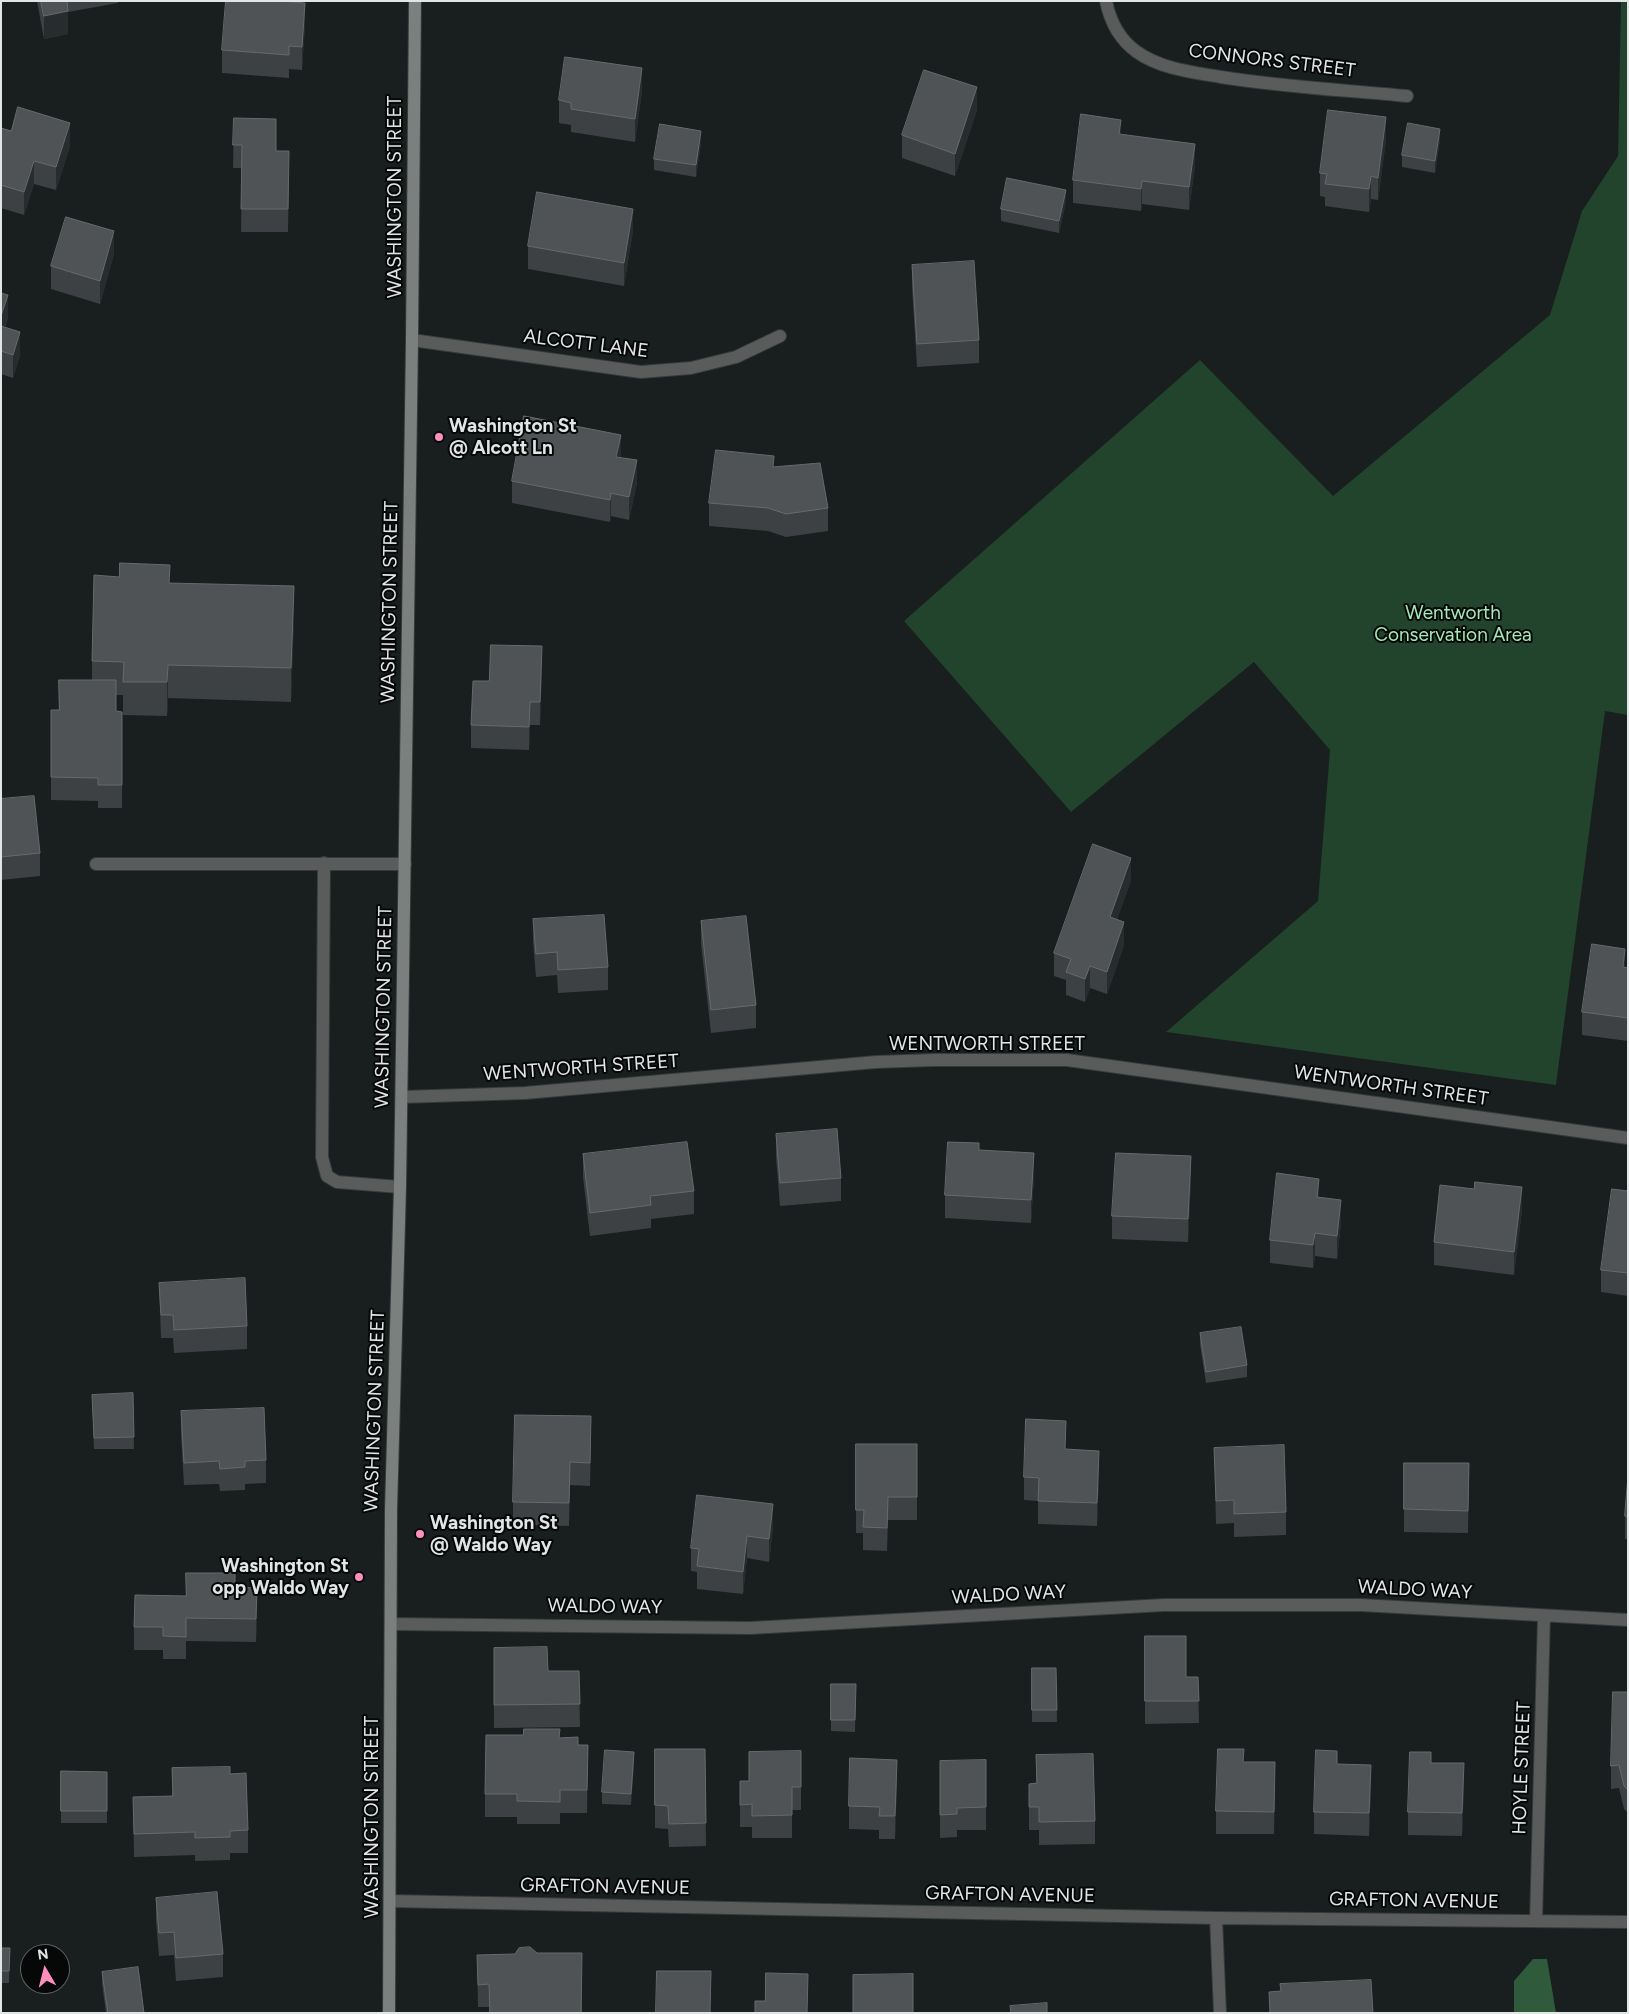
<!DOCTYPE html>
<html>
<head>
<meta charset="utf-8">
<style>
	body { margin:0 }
	#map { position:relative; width:1629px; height:2014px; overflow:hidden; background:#191e1f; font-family:Figtree,sans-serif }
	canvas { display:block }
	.frame { position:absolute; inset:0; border:2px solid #e1e5e6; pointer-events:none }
	.north { position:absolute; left:20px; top:1944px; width:50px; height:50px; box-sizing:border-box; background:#060808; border:1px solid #5e6061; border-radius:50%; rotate:352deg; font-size:14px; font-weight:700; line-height:20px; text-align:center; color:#e1e5e6 }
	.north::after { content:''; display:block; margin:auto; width:18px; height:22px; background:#fe8ebb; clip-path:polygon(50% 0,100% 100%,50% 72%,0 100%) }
</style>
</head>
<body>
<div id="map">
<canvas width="1629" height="2014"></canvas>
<div class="frame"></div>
<div class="north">N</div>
</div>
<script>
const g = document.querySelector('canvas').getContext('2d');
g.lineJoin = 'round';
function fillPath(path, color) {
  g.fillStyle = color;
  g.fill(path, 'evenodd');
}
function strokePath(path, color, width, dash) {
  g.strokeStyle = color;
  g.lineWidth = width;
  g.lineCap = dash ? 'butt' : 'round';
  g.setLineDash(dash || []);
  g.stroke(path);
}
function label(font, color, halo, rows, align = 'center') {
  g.font = font + ' Figtree,sans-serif';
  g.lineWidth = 4;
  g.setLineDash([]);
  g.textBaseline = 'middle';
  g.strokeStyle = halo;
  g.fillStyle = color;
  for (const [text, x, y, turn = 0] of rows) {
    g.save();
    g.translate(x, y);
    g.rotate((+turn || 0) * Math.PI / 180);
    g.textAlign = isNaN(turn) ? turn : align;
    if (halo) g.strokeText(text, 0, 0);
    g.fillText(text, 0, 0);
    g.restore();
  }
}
const green = new Path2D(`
	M 1621,1 L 1628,1 L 1628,715 L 1605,711 L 1556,1085 L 1166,1032 L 1318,901 L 1330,750 L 1254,662 L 1071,812 L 904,621 L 1200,360 L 1333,496 L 1550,315 L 1582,211 L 1618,156 Z`);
const forest = new Path2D(`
	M 1533,1959 L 1547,1959 L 1556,2013 L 1514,2013 L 1514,1981 Z`);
const service = new Path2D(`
	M 324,863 L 322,1157 L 327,1176 L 337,1182 L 400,1187
	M 96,864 L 405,864`);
const minor = new Path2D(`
	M 1106,1 C 1110,21 1120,40 1137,52 C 1161,69 1192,72 1221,77 C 1282,87 1345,90 1407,96
	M 412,340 L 641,372 L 691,368 L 736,357 L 780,336
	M 402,1097 L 525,1093 L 876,1062 L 933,1060 L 1067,1060 L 1628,1138
	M 391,1624 L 750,1628 L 1164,1605 L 1361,1605 L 1628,1620
	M 391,1901 L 1216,1918 L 1628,1922
	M 1216,1918 L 1220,2013
	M 1536,1921 L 1544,1616`);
const secondary = new Path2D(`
	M 389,2013 L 391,1510 L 400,1187 L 412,340 L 415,1`);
const wall = new Path2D(`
	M 37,1 L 118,1 L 118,3 L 68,12 L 68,34 L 44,39 Z
	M 305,26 L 302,70 L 289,69 L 289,78 L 222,73 L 222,50 Z
	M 642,91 L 635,142 L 571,132 L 571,125 L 559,123 L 559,100 Z
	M 977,110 L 955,176 L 902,158 L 902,135 Z
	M 234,118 L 276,151 L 289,174 L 288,232 L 241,232 L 242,168 L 233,168 Z
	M 1,128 L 70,146 L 56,190 L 34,184 L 24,215 L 1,208 Z
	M 1121,134 L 1195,166 L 1189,210 L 1142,204 L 1141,211 L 1073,203 L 1073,180 Z
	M 1386,140 L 1378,200 L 1371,199 L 1369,212 L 1325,206 L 1325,197 L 1320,196 L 1320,173 Z
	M 1440,140 L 1435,173 L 1402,167 L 1402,155 Z
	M 701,143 L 696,177 L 654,170 L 654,159 Z
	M 1066,202 L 1059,233 L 1001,221 L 1001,209 Z
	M 633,231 L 624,286 L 528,269 L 528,246 Z
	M 114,254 L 100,304 L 51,289 L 51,266 Z
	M 912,265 L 979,340 L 979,363 L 917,367 L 912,288 Z
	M 1,293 L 8,318 L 5,327 L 20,355 L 13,378 L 1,374 Z
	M 621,458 L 637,483 L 629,520 L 611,516 L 610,522 L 512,503 L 512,481 Z
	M 774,467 L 828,508 L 828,531 L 786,537 L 768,531 L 709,526 L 709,503 Z
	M 170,583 L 294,620 L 291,702 L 168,698 L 167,716 L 123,715 L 123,695 L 116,695 L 116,711 L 122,712 L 122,808 L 98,808 L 98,801 L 51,800 L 51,710 L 59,710 L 92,680 L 92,661 Z
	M 542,669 L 540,725 L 530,725 L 529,750 L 471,748 L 471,725 L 489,681 Z
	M 1,799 L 40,853 L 40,876 L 1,880 Z
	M 1131,881 L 1117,919 L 1124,945 L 1107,994 L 1090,988 L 1085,1002 L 1066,995 L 1066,980 L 1054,976 L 1054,953 Z
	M 533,919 L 608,967 L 608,990 L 558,993 L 557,975 L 536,977 L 533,942 Z
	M 701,921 L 756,1005 L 756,1028 L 711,1033 L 701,944 Z
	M 1625,967 L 1628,968 L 1628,1041 L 1582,1035 L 1582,1012 Z
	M 776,1134 L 841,1178 L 841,1201 L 780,1206 L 776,1157 Z
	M 979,1150 L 1034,1176 L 1031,1223 L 945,1218 L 945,1195 Z
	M 583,1154 L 694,1191 L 694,1214 L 651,1219 L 651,1228 L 590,1236 L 583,1177 Z
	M 1191,1179 L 1188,1242 L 1112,1239 L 1112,1216 Z
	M 1474,1189 L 1522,1210 L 1514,1275 L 1434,1265 L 1434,1242 Z
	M 1628,1191 L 1628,1296 L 1601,1292 L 1601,1270 Z
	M 1319,1197 L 1341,1223 L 1337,1259 L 1315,1256 L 1313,1268 L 1270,1263 L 1270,1240 Z
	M 159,1283 L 247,1326 L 247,1349 L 174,1353 L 173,1338 L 161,1338 Z
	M 1200,1333 L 1247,1365 L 1247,1377 L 1206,1383 L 1200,1345 Z
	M 133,1393 L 134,1449 L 94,1449 L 92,1395 Z
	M 181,1411 L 266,1460 L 266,1483 L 245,1484 L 245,1490 L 220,1491 L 219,1484 L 184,1485 L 181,1434 Z
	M 591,1439 L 590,1486 L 570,1485 L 569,1526 L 513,1525 L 513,1502 Z
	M 856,1444 L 917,1444 L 917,1520 L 888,1520 L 887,1551 L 863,1550 L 863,1533 L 856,1533 Z
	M 1214,1448 L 1286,1512 L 1286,1535 L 1234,1537 L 1234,1523 L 1216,1524 Z
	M 1066,1449 L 1099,1473 L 1097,1526 L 1038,1524 L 1038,1501 L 1024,1500 L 1024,1477 Z
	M 1404,1463 L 1469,1463 L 1468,1533 L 1404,1532 Z
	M 1628,1476 L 1628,1539 L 1625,1539 L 1625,1516 Z
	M 773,1527 L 769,1562 L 747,1558 L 743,1594 L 697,1589 L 697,1572 L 691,1571 L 691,1548 Z
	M 235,1587 L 257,1611 L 256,1642 L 186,1641 L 186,1659 L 163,1659 L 163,1650 L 134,1650 L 134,1627 L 186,1596 Z
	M 1145,1636 L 1186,1677 L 1198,1677 L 1199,1723 L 1145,1724 Z
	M 494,1648 L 548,1671 L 579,1671 L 580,1727 L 494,1728 Z
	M 1032,1668 L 1056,1668 L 1057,1722 L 1032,1722 Z
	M 831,1684 L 856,1684 L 855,1732 L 831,1731 Z
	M 1628,1692 L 1628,1813 L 1624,1809 L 1619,1788 L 1611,1789 L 1611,1766 Z
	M 560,1738 L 578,1745 L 588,1745 L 587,1813 L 560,1813 L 560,1824 L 517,1824 L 517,1817 L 485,1817 L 485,1794 Z
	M 655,1749 L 705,1749 L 706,1846 L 669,1847 L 668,1829 L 655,1828 Z
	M 801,1751 L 801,1810 L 792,1810 L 792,1838 L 752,1838 L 752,1827 L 740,1827 L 740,1781 L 749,1781 Z
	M 1036,1755 L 1095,1821 L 1095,1844 L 1039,1845 L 1039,1830 L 1029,1830 L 1029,1784 L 1036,1783 Z
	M 986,1760 L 986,1830 L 957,1830 L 957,1837 L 940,1838 L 940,1783 Z
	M 1244,1762 L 1275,1785 L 1274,1834 L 1216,1834 L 1216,1811 Z
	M 634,1763 L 631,1805 L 602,1804 L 602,1792 Z
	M 1431,1763 L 1464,1786 L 1462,1836 L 1408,1835 L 1408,1812 Z
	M 1337,1764 L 1371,1787 L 1369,1836 L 1314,1834 L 1314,1812 Z
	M 172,1768 L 230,1774 L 248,1830 L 248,1853 L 230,1853 L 230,1860 L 195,1861 L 195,1855 L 134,1857 L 133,1797 L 172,1796 Z
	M 61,1771 L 107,1772 L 107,1823 L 61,1823 Z
	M 897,1782 L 895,1839 L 879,1839 L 879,1830 L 849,1829 L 849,1806 Z
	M 156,1898 L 223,1954 L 223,1977 L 176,1981 L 174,1955 L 159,1956 L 156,1921 Z
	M 1,1948 L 10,1948 L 9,1983 L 1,1983 Z
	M 477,1955 L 582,1975 L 582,2013 L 489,2013 L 489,2007 L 478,2007 Z
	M 102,1972 L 144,2013 L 106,2013 L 102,1984 Z`);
const shadedWall = new Path2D(`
	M 305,3 L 305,26 L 302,70 L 302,47 Z
	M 68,11 L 68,34 L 44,39 L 44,16 Z
	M 642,68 L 642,91 L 635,142 L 635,119 Z
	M 977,87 L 977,110 L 955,176 L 955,154 Z
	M 1386,117 L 1386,140 L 1378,200 L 1378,178 Z
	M 1121,120 L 1121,143 L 1119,134 Z
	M 70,123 L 70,146 L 56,190 L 56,167 Z
	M 1440,129 L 1440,140 L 1435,173 L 1435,161 Z
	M 701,131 L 701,143 L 696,177 L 696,165 Z
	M 1195,144 L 1195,166 L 1189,210 L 1189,187 Z
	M 289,151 L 289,174 L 288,232 L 288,209 Z
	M 34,161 L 34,184 L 24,215 L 24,192 Z
	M 1371,176 L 1371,199 L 1369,212 L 1369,189 Z
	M 1142,181 L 1142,204 L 1141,211 L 1141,189 Z
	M 1066,190 L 1066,202 L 1059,233 L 1059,221 Z
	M 633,209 L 633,231 L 624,286 L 624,263 Z
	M 114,231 L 114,254 L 100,304 L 100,281 Z
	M 8,295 L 8,318 L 1,339 L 1,316 Z
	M 20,332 L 20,355 L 13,378 L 13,355 Z
	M 621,435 L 621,458 L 616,457 Z
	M 637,460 L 637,483 L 629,520 L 629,497 Z
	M 611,493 L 611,516 L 610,522 L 610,500 Z
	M 294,586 L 294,620 L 291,702 L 291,668 Z
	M 542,646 L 542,669 L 540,725 L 540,702 Z
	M 168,665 L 168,698 L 167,716 L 167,682 Z
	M 530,702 L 530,725 L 529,750 L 529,727 Z
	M 1131,858 L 1131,881 L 1110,940 L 1110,917 Z
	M 1124,922 L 1124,945 L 1107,994 L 1107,972 Z
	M 1625,949 L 1625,972 L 1623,967 Z
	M 1090,966 L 1090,988 L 1085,1002 L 1085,979 Z
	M 1034,1153 L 1034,1176 L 1031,1223 L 1031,1200 Z
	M 1191,1156 L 1191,1179 L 1188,1242 L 1188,1219 Z
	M 1319,1179 L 1319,1201 L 1317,1197 Z
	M 1522,1187 L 1522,1210 L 1514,1275 L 1514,1252 Z
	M 1341,1200 L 1341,1223 L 1337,1259 L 1337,1236 Z
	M 1315,1233 L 1315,1256 L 1313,1268 L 1313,1245 Z
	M 591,1416 L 591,1439 L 590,1486 L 590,1463 Z
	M 1099,1451 L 1099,1473 L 1097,1526 L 1097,1503 Z
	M 570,1462 L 570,1485 L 569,1526 L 569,1503 Z
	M 773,1504 L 773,1527 L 769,1562 L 769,1539 Z
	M 747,1536 L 747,1558 L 743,1594 L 743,1572 Z
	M 257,1588 L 257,1611 L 256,1642 L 256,1619 Z
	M 634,1752 L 634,1763 L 631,1805 L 631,1794 Z
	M 897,1760 L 897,1782 L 895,1839 L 895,1816 Z
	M 1275,1762 L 1275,1785 L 1274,1834 L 1274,1812 Z
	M 1464,1763 L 1464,1786 L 1462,1836 L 1462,1813 Z
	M 1371,1765 L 1371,1787 L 1369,1836 L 1369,1813 Z`);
const building = new Path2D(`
	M 41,1 L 67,1 L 68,11 L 44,16 Z
	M 226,1 L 281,1 L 305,3 L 302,47 L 289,46 L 289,55 L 222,50 Z
	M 565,57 L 642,68 L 635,119 L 571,109 L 571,103 L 559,100 Z
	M 924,70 L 977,87 L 955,154 L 902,135 Z
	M 18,107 L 70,123 L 56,167 L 34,161 L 24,192 L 1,185 L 1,128 L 11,131 Z
	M 1328,110 L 1386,117 L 1378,178 L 1371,176 L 1369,189 L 1325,184 L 1327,174 L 1320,173 Z
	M 1081,114 L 1121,120 L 1119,134 L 1195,144 L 1189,187 L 1142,181 L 1141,189 L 1073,180 Z
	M 234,118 L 276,119 L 276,151 L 289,151 L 288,209 L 241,209 L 242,145 L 233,145 Z
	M 1408,123 L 1440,129 L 1435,161 L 1402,155 Z
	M 660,124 L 701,131 L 696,165 L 654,159 Z
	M 1007,178 L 1066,190 L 1059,221 L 1001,209 Z
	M 537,192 L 633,209 L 624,263 L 528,246 Z
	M 66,217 L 114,231 L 100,281 L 51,266 Z
	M 974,261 L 979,340 L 917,344 L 912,265 Z
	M 1,293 L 8,295 L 1,316 Z
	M 1,326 L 20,332 L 13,355 L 1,351 Z
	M 524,416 L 621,435 L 616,457 L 637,460 L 629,497 L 611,493 L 610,500 L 512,481 Z
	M 716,450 L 774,456 L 773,467 L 820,463 L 828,508 L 786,514 L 768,508 L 709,503 Z
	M 120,563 L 170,565 L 169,583 L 294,586 L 291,668 L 168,665 L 167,682 L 123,682 L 124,662 L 92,661 L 94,575 L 119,577 Z
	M 491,645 L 542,646 L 540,702 L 530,702 L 529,727 L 471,725 L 473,681 L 489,681 Z
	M 59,680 L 116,680 L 116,711 L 122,712 L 122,785 L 98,785 L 98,778 L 51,777 L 51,710 L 59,710 Z
	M 34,796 L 40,853 L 1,857 L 1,799 Z
	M 1093,844 L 1131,858 L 1110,917 L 1124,922 L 1107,972 L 1090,966 L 1085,979 L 1066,972 L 1071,959 L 1054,953 Z
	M 604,915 L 608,967 L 558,970 L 557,952 L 536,954 L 533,919 Z
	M 746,916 L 756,1005 L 711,1010 L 701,921 Z
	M 1592,944 L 1625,949 L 1623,967 L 1628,968 L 1628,1018 L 1582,1012 Z
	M 837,1129 L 841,1178 L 780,1183 L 776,1134 Z
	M 687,1142 L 694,1191 L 650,1196 L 651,1205 L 590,1213 L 583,1154 Z
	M 948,1142 L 979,1143 L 979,1150 L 1034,1153 L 1031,1200 L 945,1195 Z
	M 1116,1153 L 1191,1156 L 1188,1219 L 1112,1216 Z
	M 1277,1173 L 1319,1179 L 1317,1197 L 1341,1200 L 1337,1236 L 1315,1233 L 1313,1245 L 1270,1240 Z
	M 1475,1182 L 1522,1187 L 1514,1252 L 1434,1242 L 1440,1185 L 1474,1189 Z
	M 1612,1189 L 1628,1191 L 1628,1273 L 1601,1270 Z
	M 245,1278 L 247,1326 L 174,1330 L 173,1315 L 161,1315 L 159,1283 Z
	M 1241,1327 L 1247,1365 L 1206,1372 L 1200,1333 Z
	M 133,1393 L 134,1437 L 94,1438 L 92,1395 Z
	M 264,1408 L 266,1460 L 245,1461 L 245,1467 L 220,1469 L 219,1461 L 184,1463 L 181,1411 Z
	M 515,1415 L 591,1416 L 590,1463 L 570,1462 L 569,1503 L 513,1502 Z
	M 1026,1419 L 1066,1421 L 1065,1449 L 1099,1451 L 1097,1503 L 1038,1501 L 1039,1478 L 1024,1477 Z
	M 856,1444 L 917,1444 L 917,1497 L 888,1497 L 887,1528 L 863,1527 L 864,1510 L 856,1510 Z
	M 1284,1445 L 1286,1512 L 1234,1514 L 1234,1500 L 1216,1501 L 1214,1448 Z
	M 1404,1463 L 1469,1463 L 1468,1511 L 1404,1509 Z
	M 1628,1476 L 1628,1517 L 1625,1516 Z
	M 697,1495 L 773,1504 L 769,1539 L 747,1536 L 743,1572 L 697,1566 L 699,1549 L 691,1548 Z
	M 186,1573 L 235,1573 L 235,1587 L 257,1588 L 256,1619 L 186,1618 L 186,1637 L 163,1636 L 163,1627 L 134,1627 L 135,1595 L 186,1596 Z
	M 1145,1636 L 1186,1636 L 1186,1677 L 1198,1677 L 1199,1701 L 1145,1701 Z
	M 547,1647 L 548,1671 L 579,1671 L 580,1704 L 494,1705 L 494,1648 Z
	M 1032,1668 L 1056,1668 L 1057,1710 L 1032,1710 Z
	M 831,1684 L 856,1684 L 855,1720 L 831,1720 Z
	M 1613,1692 L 1628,1692 L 1628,1790 L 1624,1786 L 1619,1765 L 1611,1766 Z
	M 524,1729 L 560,1729 L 559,1738 L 578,1737 L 578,1745 L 588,1745 L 587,1790 L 560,1790 L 560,1802 L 517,1801 L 517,1794 L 485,1794 L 486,1735 L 523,1735 Z
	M 655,1749 L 705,1749 L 706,1823 L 669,1824 L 668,1806 L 655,1805 Z
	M 1218,1749 L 1244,1749 L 1243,1762 L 1275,1762 L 1274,1812 L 1216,1811 Z
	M 605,1750 L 634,1752 L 631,1794 L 602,1792 Z
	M 1316,1750 L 1337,1751 L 1337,1764 L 1371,1765 L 1369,1813 L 1314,1812 Z
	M 801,1751 L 801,1787 L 792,1787 L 792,1815 L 752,1816 L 752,1804 L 740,1805 L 740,1781 L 749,1781 L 749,1752 Z
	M 1410,1752 L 1431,1752 L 1431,1763 L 1464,1763 L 1462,1813 L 1408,1812 Z
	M 1093,1754 L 1095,1821 L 1039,1822 L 1039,1807 L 1029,1807 L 1029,1784 L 1037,1783 L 1036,1755 Z
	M 850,1758 L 897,1760 L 895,1816 L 879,1816 L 880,1807 L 849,1806 Z
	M 986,1760 L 986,1807 L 957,1808 L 957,1814 L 940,1815 L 940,1761 Z
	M 230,1767 L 230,1774 L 246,1773 L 248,1830 L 230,1831 L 230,1837 L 195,1838 L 195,1832 L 134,1834 L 133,1797 L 173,1796 L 172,1768 Z
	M 61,1771 L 107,1772 L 107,1811 L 61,1811 Z
	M 217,1892 L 223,1954 L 176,1958 L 174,1932 L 159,1933 L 156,1898 Z
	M 530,1947 L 537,1953 L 582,1953 L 581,2013 L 490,2013 L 489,1984 L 478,1985 L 477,1955 L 515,1954 L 519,1948 Z
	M 1,1948 L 10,1948 L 9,1971 L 1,1971 Z
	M 138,1967 L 144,2013 L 108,2013 L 102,1972 Z
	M 657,1971 L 711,1971 L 710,2013 L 656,2013 Z
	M 766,1973 L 808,1974 L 807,2013 L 755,2013 L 755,2001 L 765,2001 Z
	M 913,1974 L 913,2013 L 853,2013 L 853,1975 Z
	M 1371,1980 L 1373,2013 L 1270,2013 L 1269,1992 L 1281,1991 L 1280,1984 Z
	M 1047,2003 L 1047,2013 L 1011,2013 L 1010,2006 Z`);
const markers = [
	[439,437,5,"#fe8ebb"],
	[420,1534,5,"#fe8ebb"],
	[359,1577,5,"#fe8ebb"]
];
const streetNames = [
	["CONNORS STREET",1272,61,7],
	["WASHINGTON STREET",395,197,-90],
	["ALCOTT LANE",586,344,7],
	["WASHINGTON STREET",390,602,-89],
	["WASHINGTON STREET",384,1007,-89],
	["WENTWORTH STREET",987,1044],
	["WENTWORTH STREET",581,1068,-4],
	["WENTWORTH STREET",1391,1086,8],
	["WASHINGTON STREET",375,1411,-88],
	["WALDO WAY",1415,1590,3],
	["WALDO WAY",1009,1595,-3],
	["WALDO WAY",605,1607,1],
	["HOYLE STREET",1522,1768,-88],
	["WASHINGTON STREET",372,1817,-90],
	["GRAFTON AVENUE",605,1887,1],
	["GRAFTON AVENUE",1010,1895,1],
	["GRAFTON AVENUE",1414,1901,1]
];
const poiNames = [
	["Washington St",449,426],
	["@ Alcott Ln",449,448],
	["Washington St",430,1523],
	["@ Waldo Way",430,1545],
	["Washington St",349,1566,"right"],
	["opp Waldo Way",349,1588,"right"]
];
const parkNames = [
	["Wentworth",1453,613],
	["Conservation Area",1453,635]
];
fillPath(green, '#22432c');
fillPath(forest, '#2f5a3b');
strokePath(service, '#353a3b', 14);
strokePath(minor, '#353a3b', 14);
strokePath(secondary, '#353a3b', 14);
strokePath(service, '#595c5b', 12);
strokePath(minor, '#595c5b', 12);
strokePath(secondary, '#7b807f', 12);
fillPath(wall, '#3d4144');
fillPath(shadedWall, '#272c2e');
fillPath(building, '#4f5356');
strokePath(building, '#666a6c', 1);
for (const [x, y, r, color] of markers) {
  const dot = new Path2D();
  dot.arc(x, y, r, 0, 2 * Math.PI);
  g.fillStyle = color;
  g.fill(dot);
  strokePath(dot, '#060808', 2);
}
label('19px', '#e1e5e6', '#060808', streetNames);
label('bold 19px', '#e1e5e6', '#060808', poiNames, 'left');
label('19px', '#a5e9b6', '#060808', parkNames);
</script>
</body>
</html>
